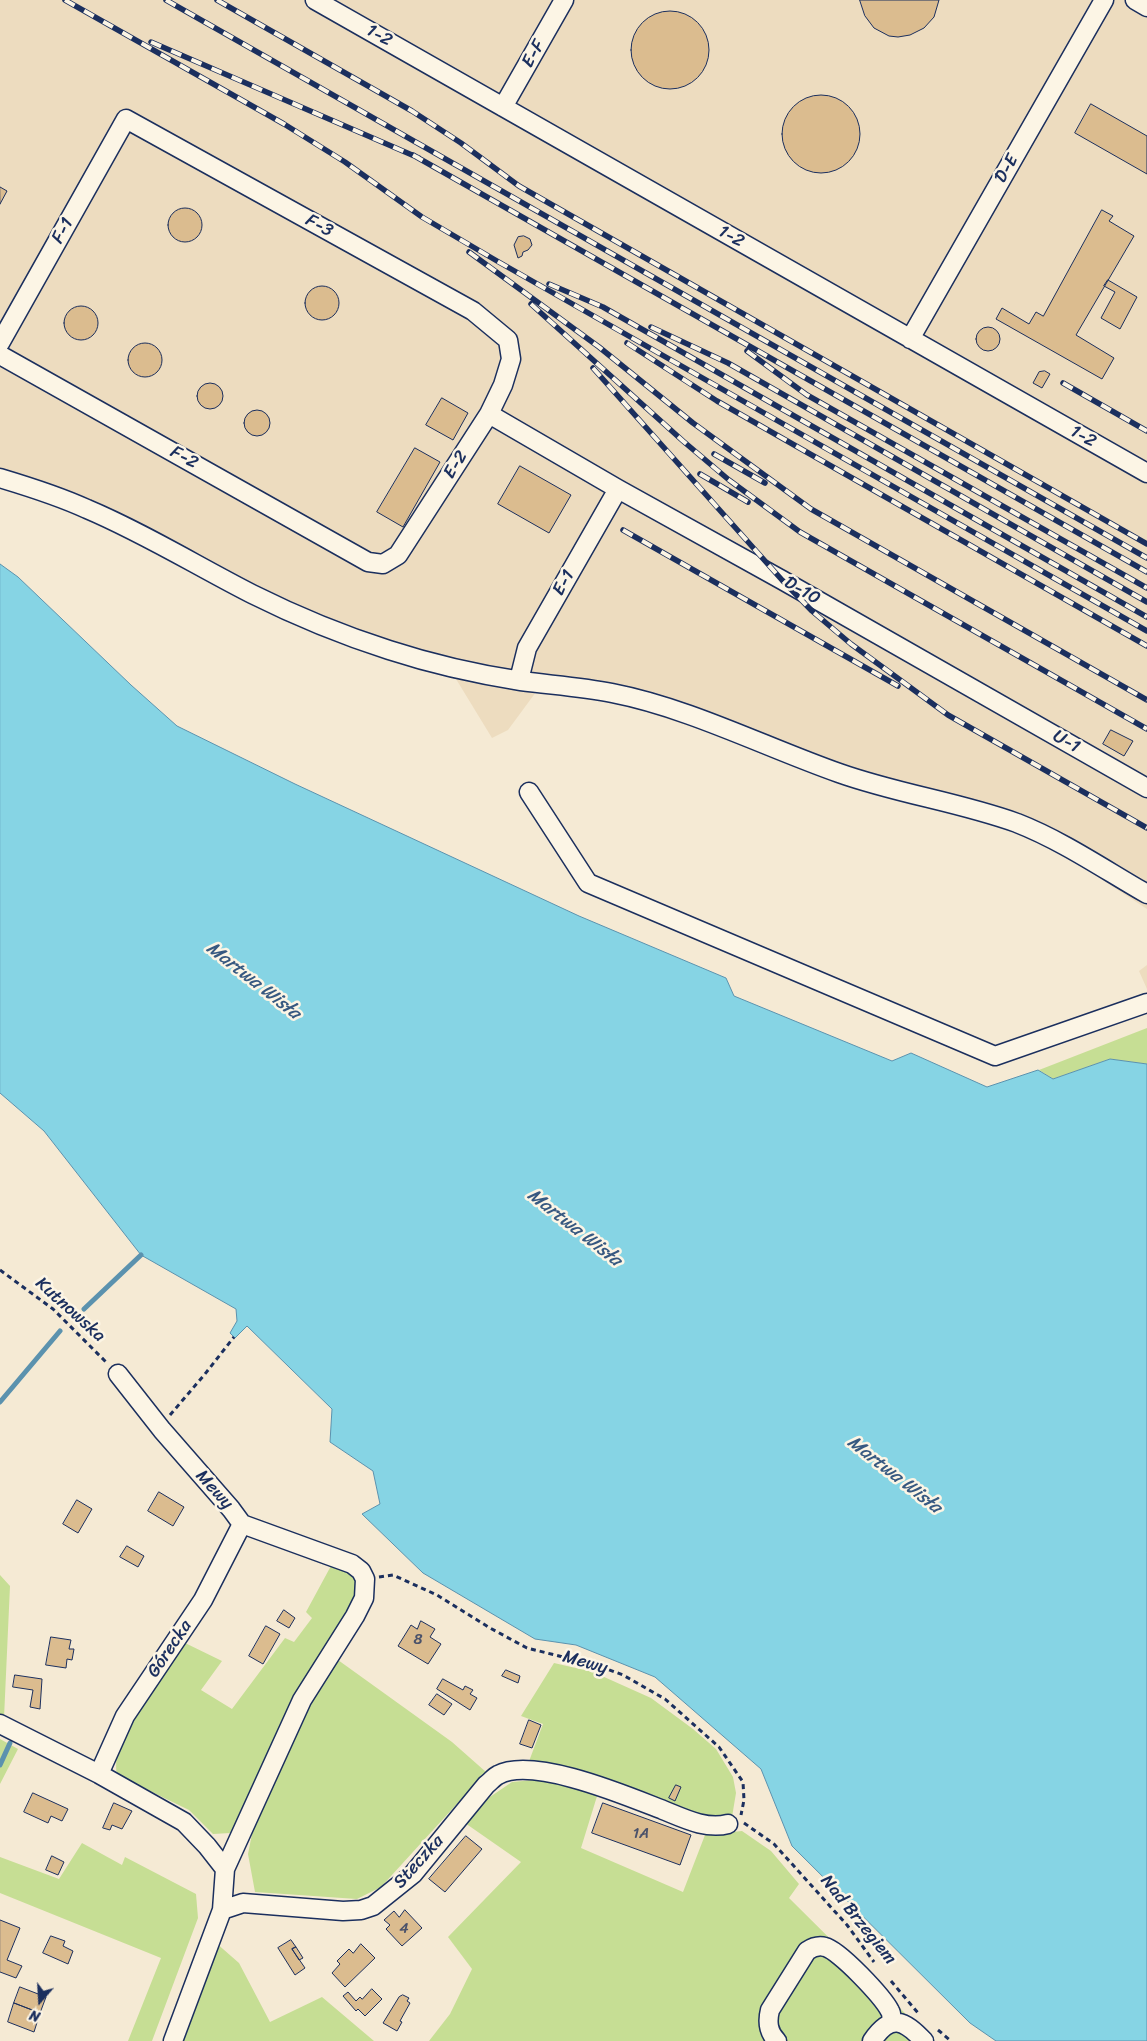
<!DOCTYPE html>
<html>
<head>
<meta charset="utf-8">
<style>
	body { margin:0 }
	#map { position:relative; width:1147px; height:2041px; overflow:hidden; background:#f5ead4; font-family:Sriracha,sans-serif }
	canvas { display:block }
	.north { position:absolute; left:15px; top:1976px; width:50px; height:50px; -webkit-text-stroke:4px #fcf5e5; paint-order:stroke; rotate:199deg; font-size:14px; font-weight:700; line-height:20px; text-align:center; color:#1b2f5e }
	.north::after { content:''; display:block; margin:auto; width:18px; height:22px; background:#1b2f5e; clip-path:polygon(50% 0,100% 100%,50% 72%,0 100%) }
</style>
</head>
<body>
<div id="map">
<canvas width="1147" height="2041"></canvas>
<div class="north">N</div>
</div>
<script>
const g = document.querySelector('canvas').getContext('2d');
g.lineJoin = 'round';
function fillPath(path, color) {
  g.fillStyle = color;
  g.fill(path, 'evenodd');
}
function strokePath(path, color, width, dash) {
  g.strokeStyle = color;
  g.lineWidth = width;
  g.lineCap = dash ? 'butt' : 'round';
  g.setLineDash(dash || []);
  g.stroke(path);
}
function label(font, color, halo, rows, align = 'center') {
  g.font = font + ' Sriracha,sans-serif';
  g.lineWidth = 5;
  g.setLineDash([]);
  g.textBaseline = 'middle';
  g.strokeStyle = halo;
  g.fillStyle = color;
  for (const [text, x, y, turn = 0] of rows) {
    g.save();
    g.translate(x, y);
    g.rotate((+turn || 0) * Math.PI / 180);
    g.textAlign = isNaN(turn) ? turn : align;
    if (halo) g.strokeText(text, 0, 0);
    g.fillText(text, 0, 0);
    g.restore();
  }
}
const built = new Path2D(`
	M 0,0 L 1147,0 L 1147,909 L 1058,851 L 989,822 L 840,784 L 719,736 L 613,701 L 536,692 L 508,730 L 492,738 L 456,679 L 362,652 L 269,613 L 107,526 L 0,486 Z
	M 1147,965 L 1147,989 L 1139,971 Z`);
const green = new Path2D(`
	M 1147,1028 L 1147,1064 L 1110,1059 L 1053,1079 L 1039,1070 Z
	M 332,1564 L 354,1574 L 359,1590 L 350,1612 L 310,1669 L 280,1724 L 238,1821 L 230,1833 L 213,1834 L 189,1810 L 117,1775 C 110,1730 158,1677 183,1642 L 222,1661 L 201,1690 L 232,1709 L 285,1638 L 294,1642 L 312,1618 L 306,1612 Z
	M 0,1575 L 10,1586 L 4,1718 L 0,1716 Z
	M 338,1660 L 452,1742 L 486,1772 L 381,1887 L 357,1899 L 255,1892 L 248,1854 L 255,1819 L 284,1747 Z
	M 554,1663 L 593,1672 L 651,1698 L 693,1729 L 716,1749 L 733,1777 L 736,1793 L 732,1817 L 709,1823 L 528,1764 L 543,1724 L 521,1716 Z
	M 0,1739 L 18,1749 L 0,1784 Z
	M 545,1779 L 598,1793 L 581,1848 L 683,1892 L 705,1835 L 742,1831 L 771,1851 L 799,1884 L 789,1898 L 933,2041 L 429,2041 L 450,2014 L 472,1969 L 448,1937 L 521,1862 L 465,1823 L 487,1799 L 512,1782 Z
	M 82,1843 L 122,1865 L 125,1857 L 196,1894 L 198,1918 L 152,2041 L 128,2041 L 161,1958 L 0,1893 L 0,1857 L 59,1879 Z
	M 215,1942 L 239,1963 L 270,2022 L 322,1997 L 374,2041 L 181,2041 Z`);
const water = new Path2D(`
	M 0,564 L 18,577 L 131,685 L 177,726 L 295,784 L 579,916 L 726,978 L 734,996 L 892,1061 L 911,1053 L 987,1087 L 1038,1070 L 1053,1079 L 1110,1059 L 1147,1064 L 1147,2041 L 996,2041 L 970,2023 L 792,1846 L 761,1769 L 655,1677 L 576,1645 L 535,1639 L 423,1573 L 362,1514 L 380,1504 L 373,1471 L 330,1442 L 332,1409 L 247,1326 L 235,1338 L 230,1333 L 237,1321 L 236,1309 L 141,1255 L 44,1131 L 0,1093 Z`);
const stream = new Path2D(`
	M 84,1309 L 141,1255
	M 0,1402 L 60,1331
	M 0,1765 L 10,1743`);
const building = new Path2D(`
	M 860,0 L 939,0 L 934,17 L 924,28 L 910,35 L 898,37 L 889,36 L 874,28 L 865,16 Z
	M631 50a39 39 0 1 1 78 0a39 39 0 1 1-78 0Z
	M782 134a39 39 0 1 1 78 0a39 39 0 1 1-78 0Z
	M 1091,104 L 1147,136 L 1147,174 L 1075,133 Z
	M 0,187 L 7,191 L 0,204 Z
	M168 225a17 17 0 1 1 34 0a17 17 0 1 1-34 0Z
	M 1102,210 L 1113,216 L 1109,221 L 1134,236 L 1076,335 L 1114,358 L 1102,379 L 996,319 L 1002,308 L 1029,324 L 1036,312 L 1043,316 Z
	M 524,236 L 530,239 L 532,245 L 528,250 L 523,252 L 522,256 L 518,258 L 514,245 L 518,237 Z
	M 1108,280 L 1137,297 L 1120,329 L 1101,318 L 1115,292 L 1104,286 Z
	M305 303a17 17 0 1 1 34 0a17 17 0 1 1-34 0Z
	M64 323a17 17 0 1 1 34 0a17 17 0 1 1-34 0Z
	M976 339a12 12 0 1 1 24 0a12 12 0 1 1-24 0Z
	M128 360a17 17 0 1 1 34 0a17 17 0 1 1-34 0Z
	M 1045,371 L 1050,374 L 1042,388 L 1033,383 L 1039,372 Z
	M197 396a13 13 0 1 1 26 0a13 13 0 1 1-26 0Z
	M 442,398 L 468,413 L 453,440 L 426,425 Z
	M244 423a13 13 0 1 1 26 0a13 13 0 1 1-26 0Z
	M 415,448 L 440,462 L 403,527 L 377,512 Z
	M 520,466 L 571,495 L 549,533 L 498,504 Z
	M 1111,730 L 1133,741 L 1124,756 L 1103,744 Z
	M 159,1492 L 184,1507 L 173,1526 L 148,1511 Z
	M 77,1500 L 92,1509 L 78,1533 L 63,1524 Z
	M 127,1546 L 144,1556 L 138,1567 L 120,1557 Z
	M 284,1610 L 295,1618 L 289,1628 L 277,1621 Z
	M 421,1621 L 435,1629 L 430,1637 L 441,1644 L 428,1664 L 398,1646 L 411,1625 L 417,1629 Z
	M 266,1626 L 280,1634 L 263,1664 L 249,1656 Z
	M 51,1637 L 71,1640 L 69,1649 L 74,1649 L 72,1660 L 67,1659 L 66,1668 L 46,1665 Z
	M 506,1670 L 520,1676 L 518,1683 L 502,1676 Z
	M 15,1675 L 42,1679 L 40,1709 L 30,1707 L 33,1690 L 13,1687 Z
	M 443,1679 L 463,1690 L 465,1686 L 473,1690 L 470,1694 L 477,1698 L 470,1710 L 437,1689 Z
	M 437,1694 L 452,1704 L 444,1715 L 429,1705 Z
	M 529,1720 L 541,1725 L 532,1748 L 520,1744 Z
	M 676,1785 L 681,1787 L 675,1801 L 669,1798 Z
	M 33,1793 L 68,1809 L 62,1821 L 51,1816 L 48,1823 L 24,1812 Z
	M 114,1803 L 132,1811 L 122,1829 L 112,1825 L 110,1830 L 103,1828 Z
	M 603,1803 L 691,1835 L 680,1865 L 592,1833 Z
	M 466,1836 L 482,1849 L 445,1892 L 429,1879 Z
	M 52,1856 L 64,1862 L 58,1875 L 46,1870 Z
	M 405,1910 L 422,1928 L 402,1946 L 386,1929 L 390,1925 L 384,1920 L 394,1911 L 399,1917 Z
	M 0,1920 L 20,1928 L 7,1960 L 22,1966 L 16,1978 L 0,1972 Z
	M 51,1936 L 65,1941 L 63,1946 L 73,1951 L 68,1964 L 43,1953 Z
	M 291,1940 L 296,1947 L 292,1949 L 305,1968 L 295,1975 L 278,1948 Z
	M 361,1944 L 375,1958 L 345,1987 L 332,1973 L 340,1964 L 337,1961 L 349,1949 L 353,1953 Z
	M 296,1947 L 303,1958 L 299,1960 L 292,1949 Z
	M 20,1987 L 46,1997 L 40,2013 L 14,2003 Z
	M 372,1989 L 382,1999 L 365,2016 L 358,2009 L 356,2011 L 343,1996 L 348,1992 L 356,2001 L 360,1997 L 362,1999 Z
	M 403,1995 L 409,1998 L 407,2001 L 410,2003 L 400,2021 L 402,2022 L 397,2031 L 383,2023 L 399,1997 Z
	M 14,2003 L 40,2013 L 34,2032 L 8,2022 Z`);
const path = new Path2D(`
	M 0,1270 L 53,1309 L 107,1363
	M 170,1415 L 205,1374 L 234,1337
	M 379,1577 L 393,1575 L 437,1595 L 490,1628 L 527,1648 L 599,1666 L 623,1675 L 665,1699 L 719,1747 L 743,1782 L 744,1800 L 741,1815
	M 744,1823 L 774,1844 L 847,1925 L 874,1962
	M 891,1981 L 918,2013
	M 938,2030 L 951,2041`);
const minor = new Path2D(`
	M 315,0 L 1147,473
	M 1135,0 L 1147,7
	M 503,107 L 564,0
	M 910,339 L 1104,0
	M 0,343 L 126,119 L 473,311 L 508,340 L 511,359 L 503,385 L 489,414 L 398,555 L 383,564 L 368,562 L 0,355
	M 489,414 L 618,489 L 782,580 L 1147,788
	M 0,478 C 30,487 59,496 87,509 C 144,533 197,566 252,594 C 296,616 342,635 389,650 C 432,664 476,674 521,681 C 551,685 582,687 612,693 C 689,708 765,747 839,773 C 898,794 959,802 1017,823 C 1063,841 1105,870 1147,894
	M 519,680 L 527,648 L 618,489
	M 529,792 L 588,883 L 995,1056 L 1147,1003
	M 118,1374 L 162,1430 L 231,1509 L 242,1524 L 352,1564 L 361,1571 L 365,1579 L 364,1598 L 355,1616 L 302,1700 L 225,1869 L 222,1910 L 173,2041
	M 0,1724 L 99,1774 L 184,1822 L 207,1846 L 225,1869
	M 99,1774 L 125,1716 L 203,1600 L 242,1524
	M 222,1910 L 243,1903 L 343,1911 L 361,1910 L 373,1906 L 413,1874 L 486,1785 C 490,1782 494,1777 498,1775 C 533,1756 627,1796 663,1810 C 683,1818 706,1830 728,1824
	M 777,2041 C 768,2032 767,2022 770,2010 L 807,1951 C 813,1947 818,1945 825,1947 C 839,1950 883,1997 890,2011 C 892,2014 891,2018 892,2022
	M 872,2041 C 891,2013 904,2020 924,2041`);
const rail = new Path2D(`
	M 65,0 L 284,124 L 345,162 L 422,217 L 497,261 L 1147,631
	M 166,0 L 1147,558
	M 217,0 L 412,111 L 461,143 L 519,186 L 1147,544
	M 151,42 L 419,158
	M 413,155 L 1147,572
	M 469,252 L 599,347 L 693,423 L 811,509 L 1147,700
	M 549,284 L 603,307 L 1147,617
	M 531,304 L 683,441 L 729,480 L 800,532 L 1147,729
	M 651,327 L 728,363 L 1147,602
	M 627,343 L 717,401 L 1147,646
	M 747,351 L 807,395 L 1147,588
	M 593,368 L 782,580 L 812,611 L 851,644 L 948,715 L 1147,828
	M 1063,383 L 1147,431
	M 714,454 L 765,483
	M 700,474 L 748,502
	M 623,530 L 898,686`);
const numberNames = [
	["8",418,1640],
	["1A",641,1834],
	["4",404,1929]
];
const streetNames = [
	["1-2",379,36,30],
	["E-F",534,54,-60],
	["D-E",1007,169,-60],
	["F-3",319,226,29],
	["F-1",63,231,-61],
	["1-2",731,237,30],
	["1-2",1083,437,30],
	["F-2",184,458,29],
	["E-2",456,465,-57],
	["E-1",564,583,-60],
	["D-10",802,591,30],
	["U-1",1066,742,30],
	["Kutnowska",70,1310,42],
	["Mewy",214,1490,48],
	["Górecka",170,1649,-56],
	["Mewy",585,1663,16],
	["Steczka",419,1862,-48],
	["Nad Brzegiem",858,1920,51]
];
const waterNames = [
	["Martwa Wisła",253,981,38],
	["Martwa Wisła",574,1228,38],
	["Martwa Wisła",894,1475,38]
];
fillPath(built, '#eddcbf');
fillPath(green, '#c6de94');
fillPath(water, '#86d4e4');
strokePath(water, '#5b92ae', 1);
strokePath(stream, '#5b92ae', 5);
fillPath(building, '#dbbc8f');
strokePath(building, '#1b2f5e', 1);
strokePath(minor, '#1b2f5e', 21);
strokePath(path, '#1b2f5e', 3, [5, 4]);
strokePath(minor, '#fcf5e5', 18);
strokePath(rail, '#1b2f5e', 5.5);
strokePath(rail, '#fcf5e5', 4, [11]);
label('15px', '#4b526a', null, numberNames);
label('18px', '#1b2f5e', '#fcf5e5', streetNames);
label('italic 19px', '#365880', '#fcf5e5', waterNames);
</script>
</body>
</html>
